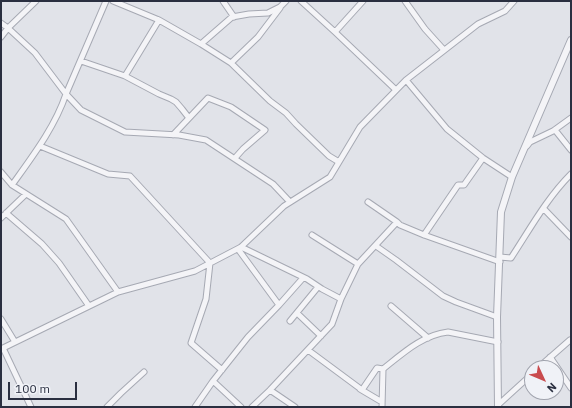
<!DOCTYPE html>
<html>
<head>
<meta charset="utf-8">
<style>
	body { margin:0 }
	#map { position:relative; width:572px; height:408px; overflow:hidden; background:#e1e3e9; font-family:"IBM Plex Sans",sans-serif }
	canvas { display:block }
	.frame { position:absolute; inset:0; border:2px solid #2a2f40; pointer-events:none }
	.north { position:absolute; left:524px; top:360px; width:40px; height:40px; box-sizing:border-box; background:#f0f2f7; border:1px solid #a1a4ae; border-radius:50%; rotate:134deg; font-size:11px; font-weight:700; line-height:16px; text-align:center; color:#2a2f40 }
	.north::after { content:''; display:block; margin:auto; width:14px; height:18px; background:#c94b4e; clip-path:polygon(50% 0,100% 100%,50% 72%,0 100%) }
	.scale { position:absolute; left:8px; top:382px; width:69px; height:18px; box-sizing:border-box; border:2px solid #2a2f40; border-top:0; padding-left:5px; font-size:12px; line-height:14px; white-space:nowrap; color:#2a2f40; -webkit-text-stroke:3px #f0f2f7; paint-order:stroke }
</style>
</head>
<body>
<div id="map">
<canvas width="572" height="408"></canvas>
<div class="frame"></div>
<div class="north">N</div>
<div class="scale">100 m</div>
</div>
<script>
const g = document.querySelector('canvas').getContext('2d');
g.lineJoin = 'round';
function strokePath(path, color, width, dash) {
  g.strokeStyle = color;
  g.lineWidth = width;
  g.lineCap = dash ? 'butt' : 'round';
  g.setLineDash(dash || []);
  g.stroke(path);
}
const minor = new Path2D(`
	M 113,1 L 159,20 L 201,44 L 232,17 L 249,14 L 268,13 L 280,7 L 286,1
	M 223,1 L 234,17
	M 301,1 L 335,32 L 396,90
	M 405,1 L 425,29 L 444,50
	M 1,23 L 8,28 L 35,53 L 66,94 L 81,110 L 125,132 L 179,135 L 206,140 L 273,184 L 290,202
	M 335,32 L 363,1
	M 1,37 L 8,28 L 36,1
	M 201,44 L 231,63 L 270,101 L 286,113 L 296,124 L 329,156 L 339,162
	M 81,61 L 125,76 L 159,94 L 171,99 L 176,102 L 182,109 L 189,118
	M 231,63 L 258,37 L 280,8
	M 125,76 L 159,20
	M 406,80 L 447,129 L 483,158 L 512,177
	M 555,130 L 571,150
	M 173,135 L 208,98 L 231,107 L 265,130 L 243,149 L 235,158
	M 40,146 L 108,174 L 130,176 L 210,263 L 206,299 L 191,343 L 222,370
	M 527,146 L 530,142 L 553,131 L 571,118
	M 1,172 L 12,185 L 66,219 L 118,292
	M 12,185 C 32,157 55,127 66,94 L 106,1
	M 368,202 L 397,222 L 400,225 L 424,235 L 500,262
	M 544,209 L 571,237
	M 6,213 L 42,244 L 59,263 L 89,306
	M 1,218 L 26,194
	M 312,235 L 358,264
	M 424,235 L 458,185 L 464,185 L 483,158
	M 376,246 L 396,260 L 443,296 L 456,302 L 497,317
	M 241,247 L 307,279 L 322,289 L 341,299
	M 238,249 L 279,305
	M 500,257 L 511,258 C 530,229 547,198 571,174
	M 391,306 L 428,338
	M 297,313 L 321,336
	M 1,319 L 15,342
	M 290,321 L 318,287
	M 3,348 L 31,407
	M 1,349 L 118,292 L 195,271 L 241,247 L 284,206 L 330,177 L 360,127 L 406,80 L 478,24 L 505,11 L 514,1
	M 308,350 L 362,390 L 377,368 L 383,369 C 402,354 422,335 448,332 L 498,342
	M 550,357 L 571,388
	M 538,368 L 570,340
	M 213,381 L 241,407
	M 360,389 L 382,402
	M 270,390 L 295,407
	M 498,405 L 532,374
	M 107,407 L 121,393 L 144,372
	M 195,407 L 213,381 L 248,337 L 279,305 L 303,278
	M 252,407 L 270,390 L 332,324 L 341,299 L 358,264 L 397,222
	M 382,407 L 383,369`);
const tertiary = new Path2D(`
	M 498,407 L 497,317 L 501,212 L 512,177 L 571,40`);
strokePath(minor, '#a6a9b3', 7);
strokePath(tertiary, '#a6a9b3', 8);
strokePath(minor, '#f4f4f7', 5);
strokePath(tertiary, '#f4f4f7', 6);
</script>
</body>
</html>
